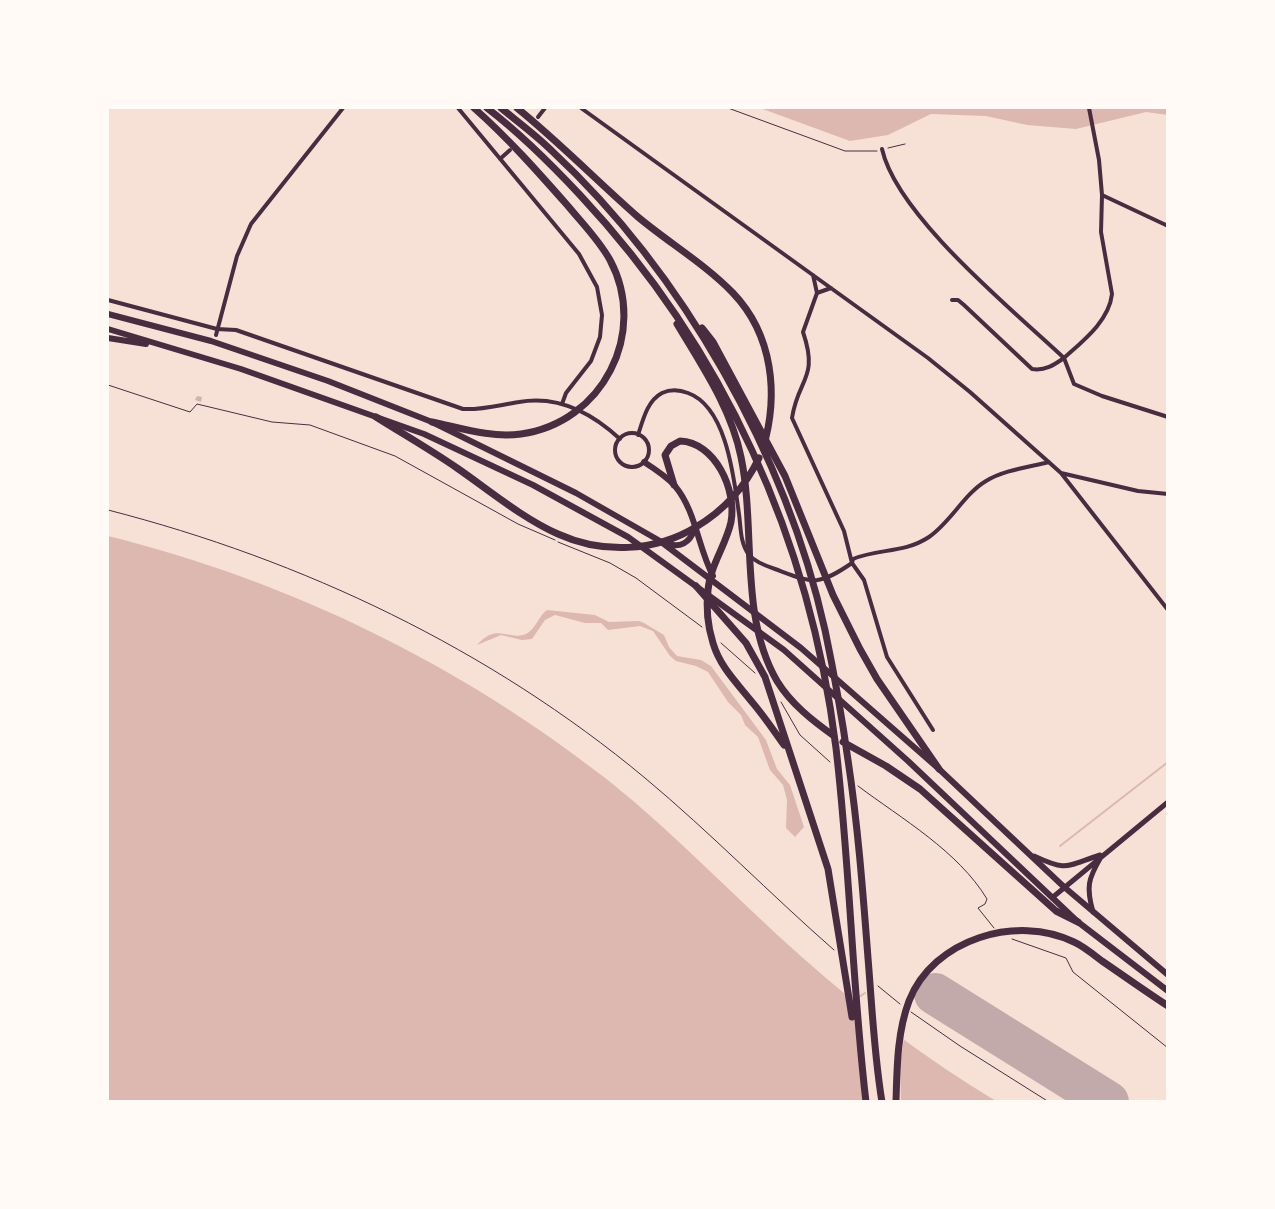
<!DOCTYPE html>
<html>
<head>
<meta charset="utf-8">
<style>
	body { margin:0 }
	#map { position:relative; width:1275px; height:1209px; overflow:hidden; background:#f7e1d7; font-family:Signika,sans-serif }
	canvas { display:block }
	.frame { position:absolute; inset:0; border:109px solid #fffaf5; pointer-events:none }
</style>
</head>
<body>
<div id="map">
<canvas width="1275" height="1209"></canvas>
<div class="frame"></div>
</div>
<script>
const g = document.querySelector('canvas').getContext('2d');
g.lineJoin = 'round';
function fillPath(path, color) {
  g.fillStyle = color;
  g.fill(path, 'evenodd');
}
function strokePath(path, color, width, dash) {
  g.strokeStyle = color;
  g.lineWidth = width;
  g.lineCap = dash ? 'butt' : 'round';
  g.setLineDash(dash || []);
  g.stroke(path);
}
const water = new Path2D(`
	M 760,108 L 1167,108 L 1168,115 L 1146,112 L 1076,129 L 1027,125 L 986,116 L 931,114 L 888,135 L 850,141 Z
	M 108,536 C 290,581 461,665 609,781 C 678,836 737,900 803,958 C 864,1012 926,1059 996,1101 L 108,1102 Z
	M 547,610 L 595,615 L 609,622 L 639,621 L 644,623 L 664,635 L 669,647 L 677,656 L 701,660 L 711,666 L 766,740 L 777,769 L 790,785 L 804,827 L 795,837 L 786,828 L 787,800 L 783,785 L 770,770 L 758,737 L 745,725 L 741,715 L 728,702 L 708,672 L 696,666 L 676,661 L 670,656 L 653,631 L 640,626 L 608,630 L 601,623 L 585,623 L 555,615 L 545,620 L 532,639 L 522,640 L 501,635 L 477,645 C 497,622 509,641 526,634 C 536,629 539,615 547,610 Z`);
const pier = new Path2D(`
	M 853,996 L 904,1039 L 900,1064 L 901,1101 L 864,1101 L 859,1031 Z`);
const stream = new Path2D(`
	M 1060,846 L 1168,762
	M 859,997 L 865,993`);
const runway = new Path2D(`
	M 935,994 L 1108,1102`);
const building = new Path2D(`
	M 197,396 L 202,397 L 201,402 L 195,400 Z`);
const path = new Path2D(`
	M 728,108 L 845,151 L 877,151
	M 888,148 L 905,144
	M 108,385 L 190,412 L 197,404 L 272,422 L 310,425 L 373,448 L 395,456 L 518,524 L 555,540
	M 108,510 C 303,560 490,649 645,778 C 711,833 770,894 834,950
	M 558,542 L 610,563 L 636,578 L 702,627
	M 721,643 L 755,673
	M 781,702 L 800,735 L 830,762
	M 858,786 C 902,819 958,851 987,899 L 985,904 L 978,908 L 994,928
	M 1012,939 L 1066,958 L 1073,972 L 1168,1048
	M 878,986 L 900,1004
	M 911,1012 L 960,1046 L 1049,1102`);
const minor = new Path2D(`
	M 458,108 L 579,254 L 597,287 L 602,315 L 600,337 L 591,361 L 566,393 L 562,404
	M 581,108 L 928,358 L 970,392 L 1061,473 L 1168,610
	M 1089,108 L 1099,160 L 1102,195 L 1101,232 L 1112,294 C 1109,321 1083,341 1064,358 L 1074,384 L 1102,396 L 1168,417
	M 538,117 L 545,108
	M 882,149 C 897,216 1013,310 1064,358 C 1054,365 1045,371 1032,369 L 964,305 L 958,300 L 952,300
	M 500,159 L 510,150
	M 1102,195 L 1168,226
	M 813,275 L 817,293 L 831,288
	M 817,293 L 803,332 C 819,379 798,378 792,418 L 844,531 L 852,563 L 864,580 L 887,657 L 933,730
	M 108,300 L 217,329 L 236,330 L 463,409 C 483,410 499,405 519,402 C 558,395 592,413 620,439
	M 216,335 L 237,256 L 251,224 L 343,108
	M615 450a17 17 0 1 1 34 0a17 17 0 1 1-34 0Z
	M 638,435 C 643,420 647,401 662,393 C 671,389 680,390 688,393 C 727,407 734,479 739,514 C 741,528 740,543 749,555 C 755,562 766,566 775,569 C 813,583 817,587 852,563 L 853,559 C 879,548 903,554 929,537 C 951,522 964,494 986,481 C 1004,470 1029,467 1049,462
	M 1061,473 L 1138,491 L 1168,494`);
const tertiary = new Path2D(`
	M 1034,856 C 1068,872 1066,866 1100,855
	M 1053,897 L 1168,802
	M 1093,912 C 1086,887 1088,879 1101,857`);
const trunk = new Path2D(`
	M 108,314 L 211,341 L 328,381 L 432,422 L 576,493 L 660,541 L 801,648 L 939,769 L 1063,886 L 1168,975
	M 108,329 L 241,369 L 424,434 L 533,485 L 628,537 L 784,650 L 908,761 L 1078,922 L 1168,991
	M 108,338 L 146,344
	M 644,462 C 655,469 667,477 675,486 C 696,511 698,548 713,576
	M 665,543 C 680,549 690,543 695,528`);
const motorway = new Path2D(`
	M 487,108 C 521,134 551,164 580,195 C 724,349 810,539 836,748 C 850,866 852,984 866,1102
	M 501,108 C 518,122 536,135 552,151 C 683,273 786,455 825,630 C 834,673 842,717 848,760 C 858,826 863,893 868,958 C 872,1006 874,1054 882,1102
	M 517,108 C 559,142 597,181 638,217 C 669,243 705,264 733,293 C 773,335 779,395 763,448
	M 677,324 C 702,366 731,408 741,457 C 756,529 739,616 777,681 C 791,704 813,721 834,736
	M 702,328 L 713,342 L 785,476 L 833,595 L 860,649 L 877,679 L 939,769
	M 376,417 C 403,434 431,450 457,468 C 489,490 522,518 558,534 C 602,554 655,552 696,527 C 723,511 745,487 759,458
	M 432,422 C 461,428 490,438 521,434 C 602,423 649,333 610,260 C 599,240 582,223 568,206 C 538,172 508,138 474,108
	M 674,485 L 665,455 L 671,446 L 680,441 C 715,442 737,490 731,522 C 726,545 710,566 708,590 C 706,607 708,627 713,643 C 720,667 737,683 752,702 C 764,716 774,731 784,745
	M 696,586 L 746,643 L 765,677 L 828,869 L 852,1017
	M 843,742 L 886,766 L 920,789 L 1056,911 L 1078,922
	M 896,1102 C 897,1068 897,1033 909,1001 C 933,939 1017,914 1074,942 C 1083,946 1093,954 1102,961 C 1124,976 1145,991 1168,1006`);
fillPath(water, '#dcb8b0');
fillPath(pier, '#f7e1d7');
strokePath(stream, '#dcb8b0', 2);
strokePath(runway, '#c3aaaa', 42);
fillPath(building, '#ccb4b1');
strokePath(path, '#4a2c40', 1);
strokePath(minor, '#4a2c40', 4);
strokePath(tertiary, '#4a2c40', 5);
strokePath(trunk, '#4a2c40', 6);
strokePath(motorway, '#4a2c40', 7);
</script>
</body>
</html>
